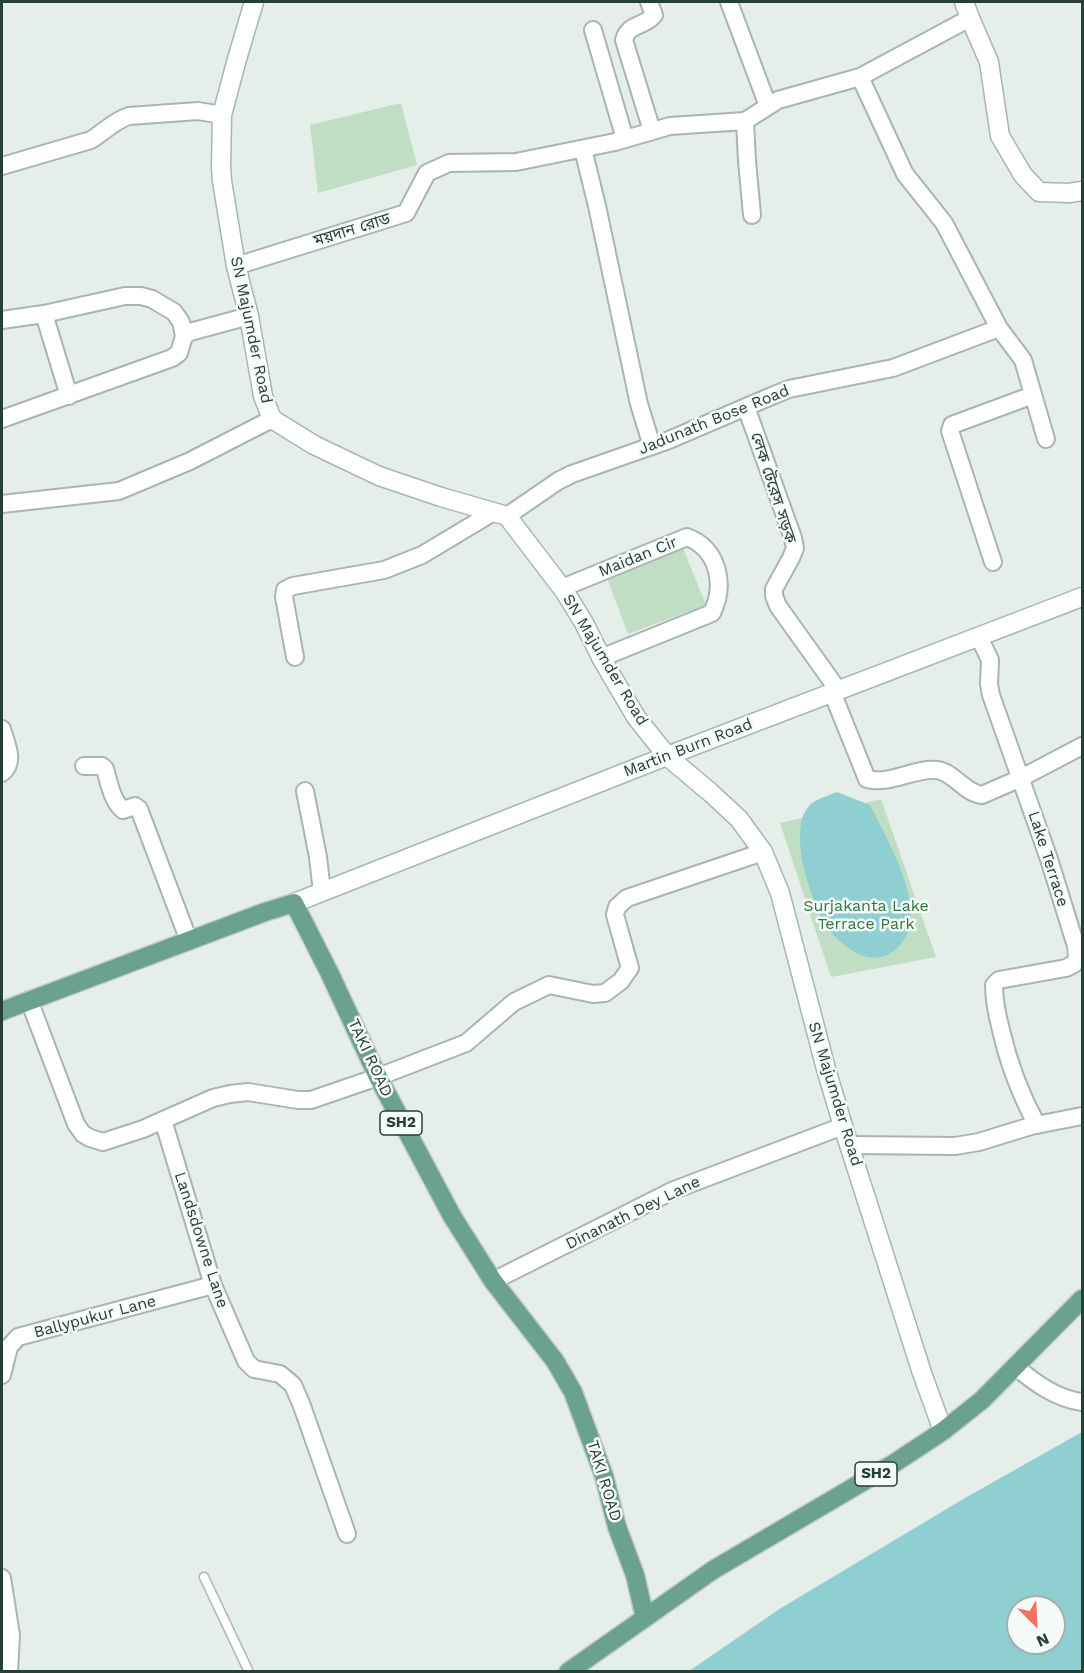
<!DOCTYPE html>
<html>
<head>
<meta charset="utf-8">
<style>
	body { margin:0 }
	#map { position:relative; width:1084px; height:1673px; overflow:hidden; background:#e5eee9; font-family:"Work Sans",sans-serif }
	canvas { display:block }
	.frame { position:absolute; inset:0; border:3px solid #254035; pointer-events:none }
	.north { position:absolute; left:1006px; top:1595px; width:60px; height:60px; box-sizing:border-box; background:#f6faf8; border:2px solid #a2b0aa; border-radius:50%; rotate:156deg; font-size:16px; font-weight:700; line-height:24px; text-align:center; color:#254035 }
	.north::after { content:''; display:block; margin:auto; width:21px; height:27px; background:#ee7363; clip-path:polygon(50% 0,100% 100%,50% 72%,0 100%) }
</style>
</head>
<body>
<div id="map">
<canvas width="1084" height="1673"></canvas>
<div class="frame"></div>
<div class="north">N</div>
</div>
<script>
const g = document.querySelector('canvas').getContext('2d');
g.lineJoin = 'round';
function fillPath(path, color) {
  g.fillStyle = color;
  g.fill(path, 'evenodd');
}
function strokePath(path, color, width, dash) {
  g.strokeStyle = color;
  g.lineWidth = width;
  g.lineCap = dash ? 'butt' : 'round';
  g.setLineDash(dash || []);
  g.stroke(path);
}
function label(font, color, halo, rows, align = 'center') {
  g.font = font + ' "Work Sans","Noto Sans Bengali",sans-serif';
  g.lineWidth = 5;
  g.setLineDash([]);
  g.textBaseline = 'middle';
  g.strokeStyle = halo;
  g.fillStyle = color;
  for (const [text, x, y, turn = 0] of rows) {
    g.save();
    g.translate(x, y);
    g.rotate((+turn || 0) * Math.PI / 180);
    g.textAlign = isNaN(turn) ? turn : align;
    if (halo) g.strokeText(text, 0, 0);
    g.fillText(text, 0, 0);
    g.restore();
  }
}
const green = new Path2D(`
	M 401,103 L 417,165 L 318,193 L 310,125 Z
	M 683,548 L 706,605 L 628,634 L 607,578 Z
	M 881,799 L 936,957 L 831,977 L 780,823 Z`);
const water = new Path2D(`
	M 837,792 L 870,805 C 888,842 940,925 889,954 C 875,962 859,956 847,947 C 837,940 828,930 823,920 C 809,895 790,835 806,810 C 813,799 825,797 837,792 Z
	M 1082,1432 L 1082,1671 L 689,1671 L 781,1608 L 965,1498 ZM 1018,1607 L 1054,1607 L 1054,1643 L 1018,1643 Z`);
const service = new Path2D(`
	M 204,1577 L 249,1672`);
const minor = new Path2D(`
	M 649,2 L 654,15 C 645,27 628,23 624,40 L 652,131
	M 729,2 L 768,106
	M 593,30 L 625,139
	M 860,77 L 905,174 L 944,223 L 999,328 L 1023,360 L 1046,439
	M 745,121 L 747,161 L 752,215
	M 583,149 L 597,206 L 639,404 L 652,446
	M 2,166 L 91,140 C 104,132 115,120 129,116 L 198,111 L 222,115
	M 236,266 L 406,213 L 427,173 L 449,163 L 516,162 L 615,142 L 670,126 L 745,121 L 778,100 L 860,77 L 970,18
	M 44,314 L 69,396
	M 2,320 L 44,314 L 125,296 L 141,296 L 152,299 L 174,312 L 181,322 L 184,336
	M 746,407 L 793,538 L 795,548 L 791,558 L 774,589 L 774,596 L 778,606 L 838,690
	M 2,419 L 172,358 L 179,353 L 184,336 L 190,332 L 249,316
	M 2,504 L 119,491 L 190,461 L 272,419
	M 507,516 L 558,481 L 572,474 L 669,440 L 774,395 L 789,389 L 893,368 L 999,328
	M 993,562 L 950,431 L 952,425 L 1033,395
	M 562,588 L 687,537 C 718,549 726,584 712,613 L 601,658
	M 979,637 L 990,660 L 989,684 L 991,695 L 1049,859 L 1076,946 L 1077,958 L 1074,964 L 1066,968 L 999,980 L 994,985 C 994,1001 997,1015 1001,1030 C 1009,1065 1020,1094 1037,1125
	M 295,657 L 284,597 L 285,590 L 293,586 L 384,570 L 422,555 L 492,513
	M 832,692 L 867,779 C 891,785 913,768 937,770 C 954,772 964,793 982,795 L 1021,778 L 1082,746
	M 2,729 C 6,743 16,762 2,773
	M 84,766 L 102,766 L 105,769 C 109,782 112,801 123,810 L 135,806 L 139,809 L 189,941
	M 305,791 L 318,857 L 322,892
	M 29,1000 L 76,1124 L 83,1134 L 90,1138 L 103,1142 L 143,1129 L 213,1098 L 230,1094 L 248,1092 L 298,1100 L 311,1100 L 378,1077 L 466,1043 L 514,1002 L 549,985 L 593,994 L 605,993 L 621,981 L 630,968 L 615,915 L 617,907 L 627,898 L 763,852
	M 163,1120 L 213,1285 L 246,1361 L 254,1369 L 280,1374 L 293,1385 L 302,1406 L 347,1534
	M 850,1145 L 955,1146 L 979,1142 L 1031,1126 L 1082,1116
	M 493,1281 L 674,1190 L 843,1126
	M 1016,1367 C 1035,1383 1057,1399 1082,1402
	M 2,1375 L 9,1347 L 18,1337 L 213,1285
	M 2,1578 L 11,1635 L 9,1672`);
const tertiary = new Path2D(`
	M 964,2 L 970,18 L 989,62 L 1000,136 L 1023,175 L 1039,192 L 1069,193 L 1082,191`);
const secondary = new Path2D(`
	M 254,2 L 237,59 L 222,115 L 221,167 L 222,181 L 236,266 L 249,316 L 263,396 L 272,419 L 314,445 L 379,476 L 441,497 L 507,516 L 565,592 L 584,623 L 603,661 L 636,717 L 667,756 L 711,793 L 739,819 L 763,852 L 780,893 L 826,1069 L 843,1126 L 922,1373 L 943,1431
	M 294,903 L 667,756 L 1082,597`);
const primary = new Path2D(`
	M 2,1011 L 265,912 L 294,903 L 330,974 L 378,1077 L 452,1216 L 493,1281 L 555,1361 L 573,1392 L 604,1476 L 617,1527 L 635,1575 L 645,1618
	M 568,1672 L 713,1570 L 893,1464 L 943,1431 L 982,1400 L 1082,1299`);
const shields = [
	[401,1123,42],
	[876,1474,42]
];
const shieldNames = [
	["SH2",401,1123],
	["SH2",876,1474]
];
const streetNames = [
	["ময়দান রোড",352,230,-17],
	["SN Majumder Road",251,330,78],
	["Jadunath Bose Road",714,420,-22],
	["লেক টেরেস সড়ক",773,488,72],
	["Maidan Cir",638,557,-22],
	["SN Majumder Road",605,660,59],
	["Martin Burn Road",688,748,-21],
	["Lake Terrace",1048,859,72],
	["TAKI ROAD",370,1058,65],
	["SN Majumder Road",835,1094,73],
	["Dinanath Dey Lane",633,1213,-26],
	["Landsdowne Lane",201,1240,72],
	["Ballypukur Lane",95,1317,-15],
	["TAKI ROAD",604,1481,73]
];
const parkNames = [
	["Surjakanta Lake",866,906],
	["Terrace Park",866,924]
];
fillPath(green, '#bfdec3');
fillPath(water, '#90cfd1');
strokePath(service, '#a8b6af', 11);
strokePath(minor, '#a8b6af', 20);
strokePath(tertiary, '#a8b6af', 21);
strokePath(secondary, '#a4b9af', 21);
strokePath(primary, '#c2cac6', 21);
strokePath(service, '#fff', 8);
strokePath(minor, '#fff', 16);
strokePath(tertiary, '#fff', 18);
strokePath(secondary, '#fff', 18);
strokePath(primary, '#6ba28d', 18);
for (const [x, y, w] of shields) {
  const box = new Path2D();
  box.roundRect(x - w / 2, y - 12, w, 24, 4.5);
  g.fillStyle = '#f6faf8';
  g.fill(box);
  strokePath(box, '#254035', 1.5);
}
label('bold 15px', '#254035', null, shieldNames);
label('16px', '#254035', '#f6faf8', streetNames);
label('16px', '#307641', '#f6faf8', parkNames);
</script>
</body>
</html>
